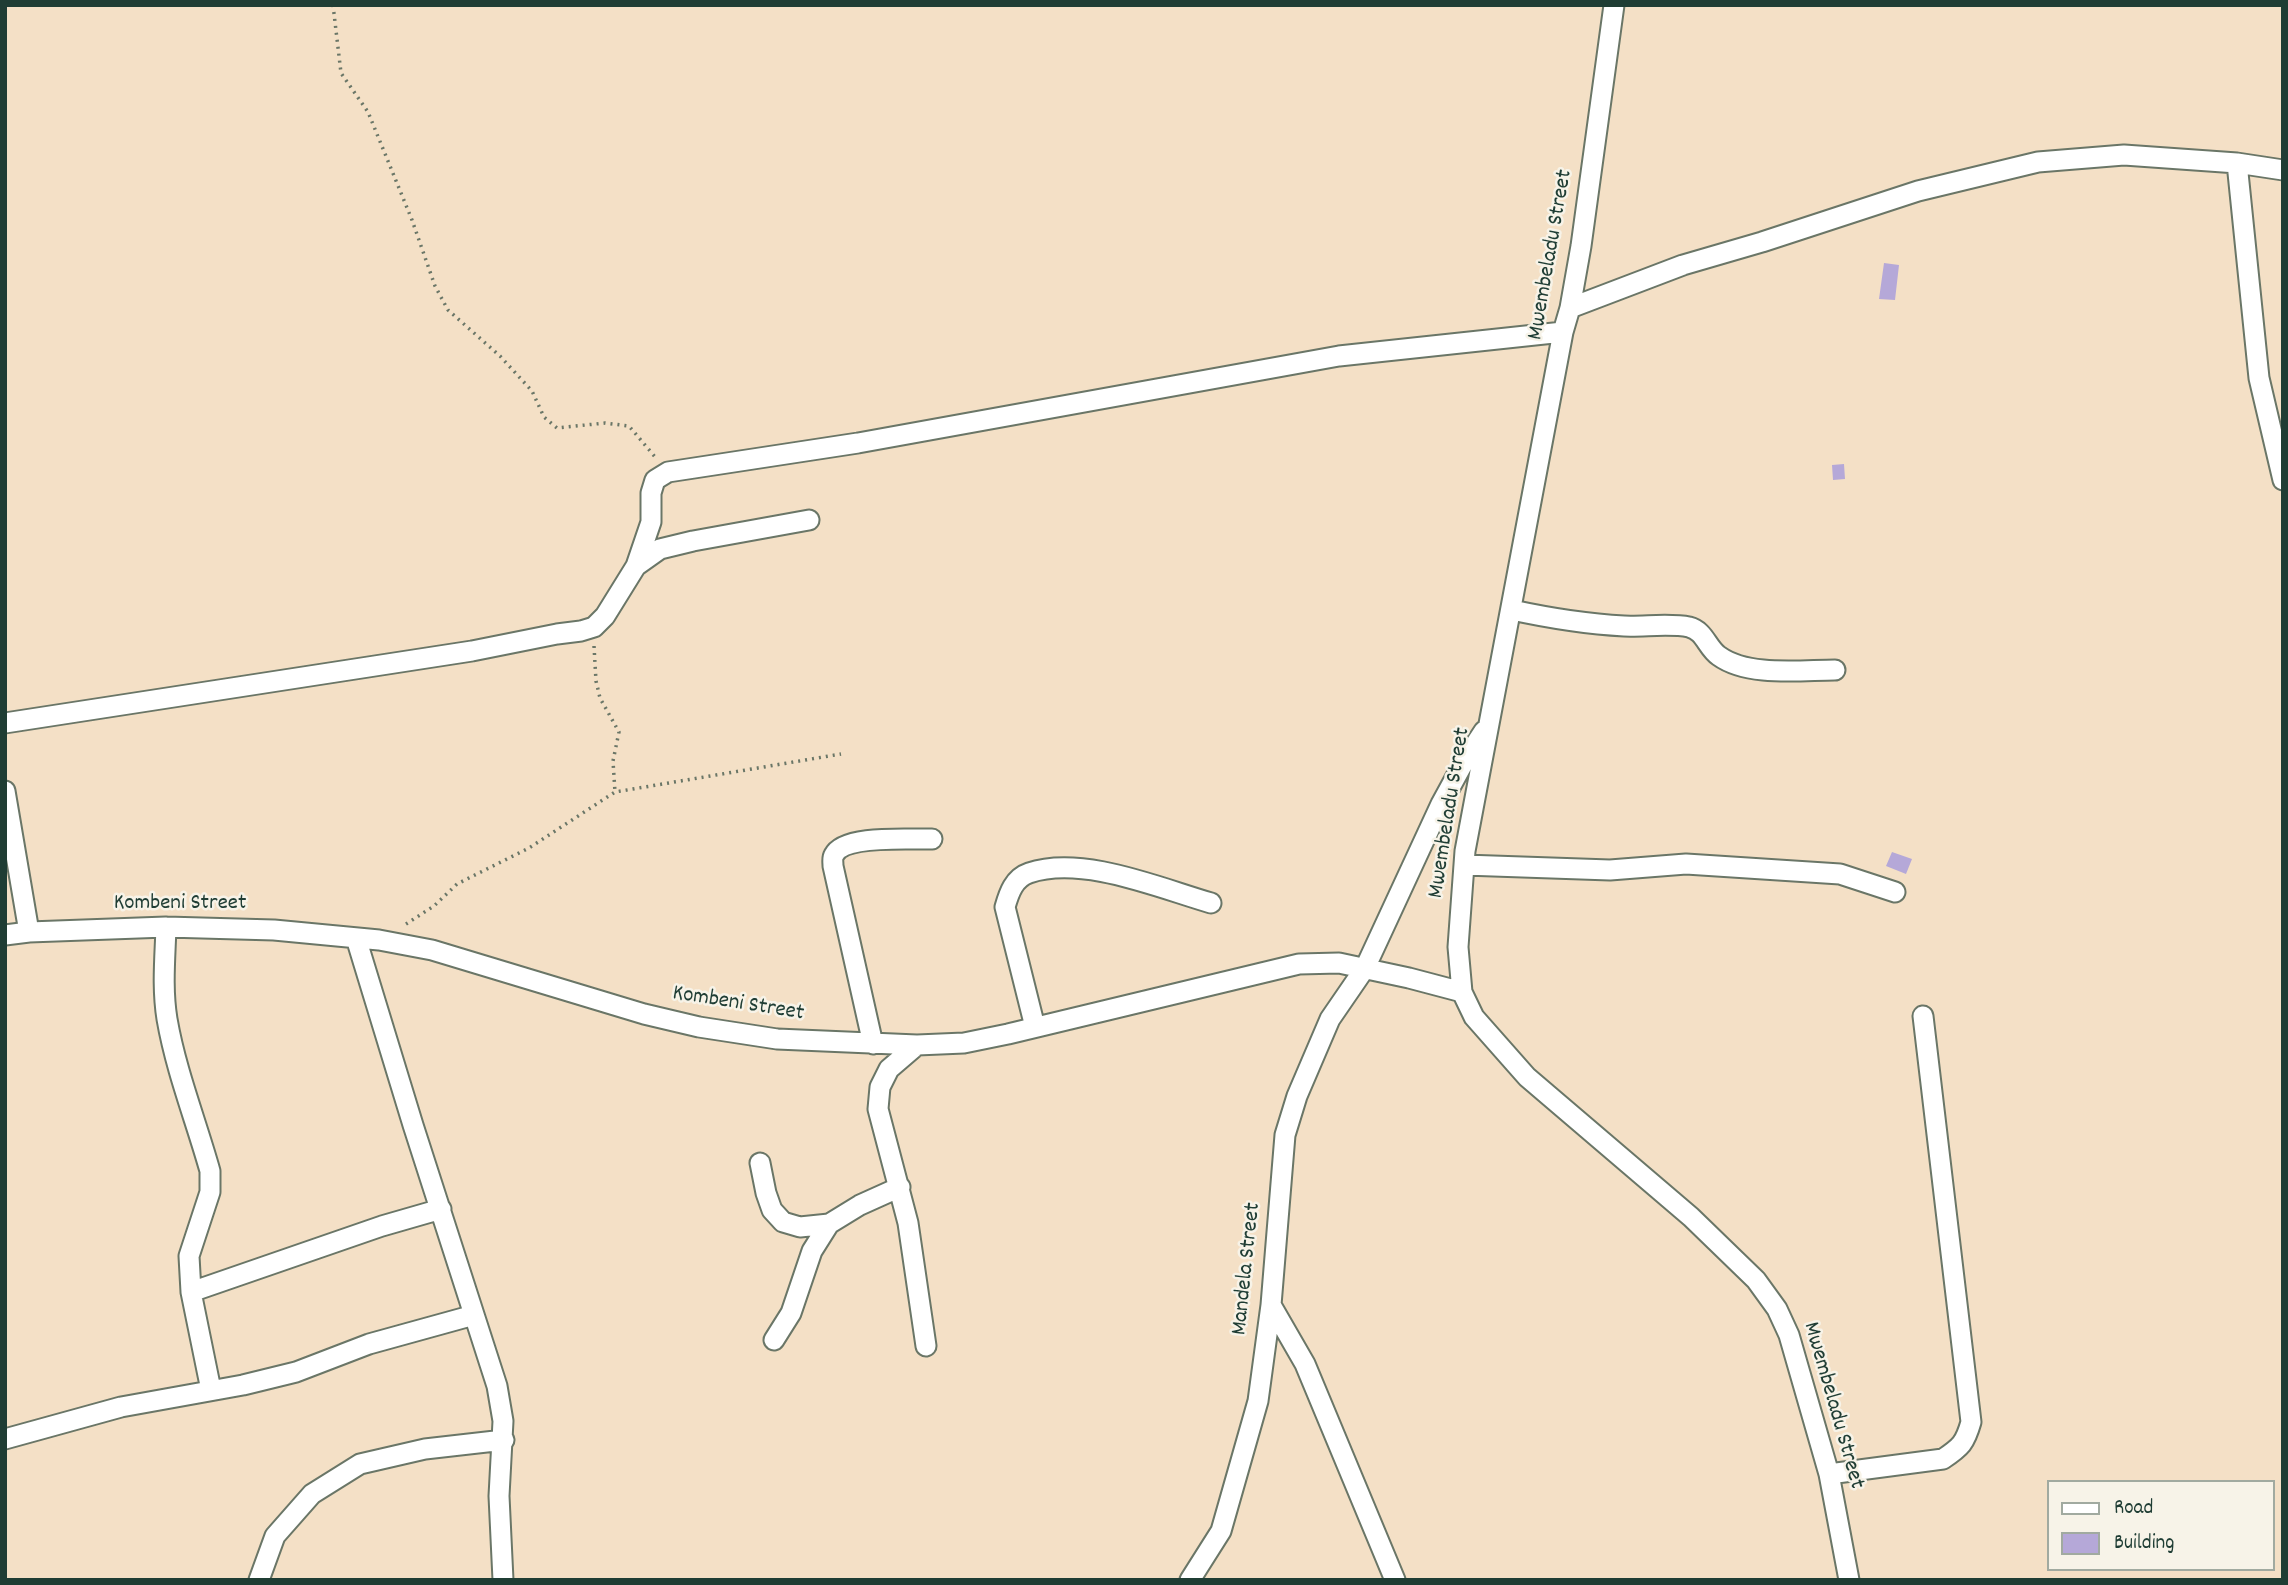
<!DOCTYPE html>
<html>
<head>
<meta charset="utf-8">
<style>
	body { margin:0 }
	#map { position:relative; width:2288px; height:1585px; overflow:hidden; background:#f4e0c6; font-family:Dekko,sans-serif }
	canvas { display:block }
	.frame { position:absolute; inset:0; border:7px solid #1f3d34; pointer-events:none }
	.legend { position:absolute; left:2047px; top:1480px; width:228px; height:91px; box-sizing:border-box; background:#f7f3e8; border:2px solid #a1aaa0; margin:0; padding:9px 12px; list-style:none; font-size:21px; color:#1f3d34 }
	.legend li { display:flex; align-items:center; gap:14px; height:35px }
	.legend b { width:35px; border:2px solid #a1aaa0 }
</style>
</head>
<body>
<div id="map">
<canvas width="2288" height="1585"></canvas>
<div class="frame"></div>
<ul class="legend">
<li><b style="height:9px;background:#fff"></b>Road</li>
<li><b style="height:19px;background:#b5a8d8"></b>Building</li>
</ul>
</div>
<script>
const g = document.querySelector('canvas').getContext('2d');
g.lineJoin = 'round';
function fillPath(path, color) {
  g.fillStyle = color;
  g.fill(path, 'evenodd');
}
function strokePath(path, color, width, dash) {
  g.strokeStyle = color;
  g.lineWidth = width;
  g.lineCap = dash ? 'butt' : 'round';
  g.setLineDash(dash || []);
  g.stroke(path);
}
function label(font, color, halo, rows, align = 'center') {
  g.font = font + ' Dekko,sans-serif';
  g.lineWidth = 5;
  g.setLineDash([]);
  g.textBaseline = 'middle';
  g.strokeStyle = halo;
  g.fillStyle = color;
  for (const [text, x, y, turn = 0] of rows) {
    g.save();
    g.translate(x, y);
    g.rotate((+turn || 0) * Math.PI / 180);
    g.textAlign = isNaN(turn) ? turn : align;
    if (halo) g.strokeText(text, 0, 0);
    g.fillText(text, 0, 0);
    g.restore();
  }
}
const building = new Path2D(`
	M 1884,263 L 1899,265 L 1895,300 L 1879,299 Z
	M 1844,464 L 1845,479 L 1833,480 L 1832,465 Z
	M 1892,852 L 1912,859 L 1906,874 L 1886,866 Z`);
const path = new Path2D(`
	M 333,5 L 341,73 L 368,112 L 412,220 L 435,286 L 448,310 L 500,356 L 532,391 L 544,417 L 557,428 L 605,423 L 629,426 L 656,458
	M 594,646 L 596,681 L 600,698 L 619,732 L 613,761 L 615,792
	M 406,924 L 434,906 L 457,884 L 529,848 L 615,792 L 841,754`);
const minor = new Path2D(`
	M 1614,5 L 1581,246 L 1570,308 L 1563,332 L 1465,851 L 1458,947 L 1462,992 L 1474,1017 L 1527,1077 L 1691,1217 L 1756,1280 L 1777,1309 L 1789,1335 L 1829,1474 L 1849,1580
	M 2237,163 L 2259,378 L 2283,480
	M 1570,308 L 1683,265 L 1762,242 L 1918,191 L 2038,162 L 2124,155 L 2237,163 L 2283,170
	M 636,566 L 660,549 L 693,541 L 809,520
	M 1512,610 C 1549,618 1586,624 1624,626 C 1643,627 1670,623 1689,627 C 1705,631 1707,648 1719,656 C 1748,677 1801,670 1835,670
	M 5,723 L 472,651 L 557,634 L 581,631 L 594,627 L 605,616 L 636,566 L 651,522 L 651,493 L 655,480 L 668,472 L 858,443 L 1339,356 L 1563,332
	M 5,791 L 29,932
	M 1464,865 L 1610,870 L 1686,864 L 1840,874 L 1895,892
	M 166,927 C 165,958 162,988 167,1019 C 176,1071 196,1121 210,1171 L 210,1192 L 189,1256 L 191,1292 L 211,1390
	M 5,935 L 29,932 L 166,927 L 274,930 L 379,940 L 432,950 L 644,1014 L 699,1027 L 777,1039 L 917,1045 L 964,1043 L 1008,1034 L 1299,964 L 1339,963 L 1409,978 L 1462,992
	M 356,938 L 413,1125 L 497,1386 L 503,1421 L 499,1496 L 503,1580
	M 1035,1027 L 1005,907 C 1009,893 1014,878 1029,873 C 1082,855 1159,888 1211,903
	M 873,1044 L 833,866 C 833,862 832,858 834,855 C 844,834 910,840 932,839
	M 917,1045 L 889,1069 L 880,1087 L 878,1109 L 908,1223 L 926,1346
	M 760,1163 L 766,1193 L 772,1210 L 783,1222 L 800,1227 L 829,1224 L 860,1205 L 900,1187
	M 191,1292 L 382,1226 L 441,1209
	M 1271,1305 L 1305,1364 L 1395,1580
	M 774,1340 L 791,1313 L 812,1251 L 829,1224
	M 5,1439 L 121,1407 L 243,1385 L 296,1372 L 369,1344 L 474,1315
	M 1829,1474 L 1943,1459 C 1961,1447 1965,1443 1971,1422 L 1923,1016
	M 259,1580 L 275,1536 L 312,1494 L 360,1464 L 425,1449 L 504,1440
	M 1190,1580 L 1221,1531 L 1258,1401 L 1271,1305 L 1285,1135 L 1297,1096 L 1330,1019 L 1365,968 L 1441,804 L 1465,760 L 1484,731`);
const streetNames = [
	["Mwembeladu Street",1552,255,-80],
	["Mwembeladu Street",1451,813,-81],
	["Kombeni Street",180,905],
	["Kombeni Street",738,1005,9],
	["Mandela Street",1248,1269,-84],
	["Mwembeladu Street",1832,1406,74]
];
fillPath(building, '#b5a8d8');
strokePath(minor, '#6a7667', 23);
strokePath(path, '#6a7667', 3.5, [2, 5]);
strokePath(minor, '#fff', 19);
label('23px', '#1f3d34', '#f7f3e8', streetNames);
</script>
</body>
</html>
